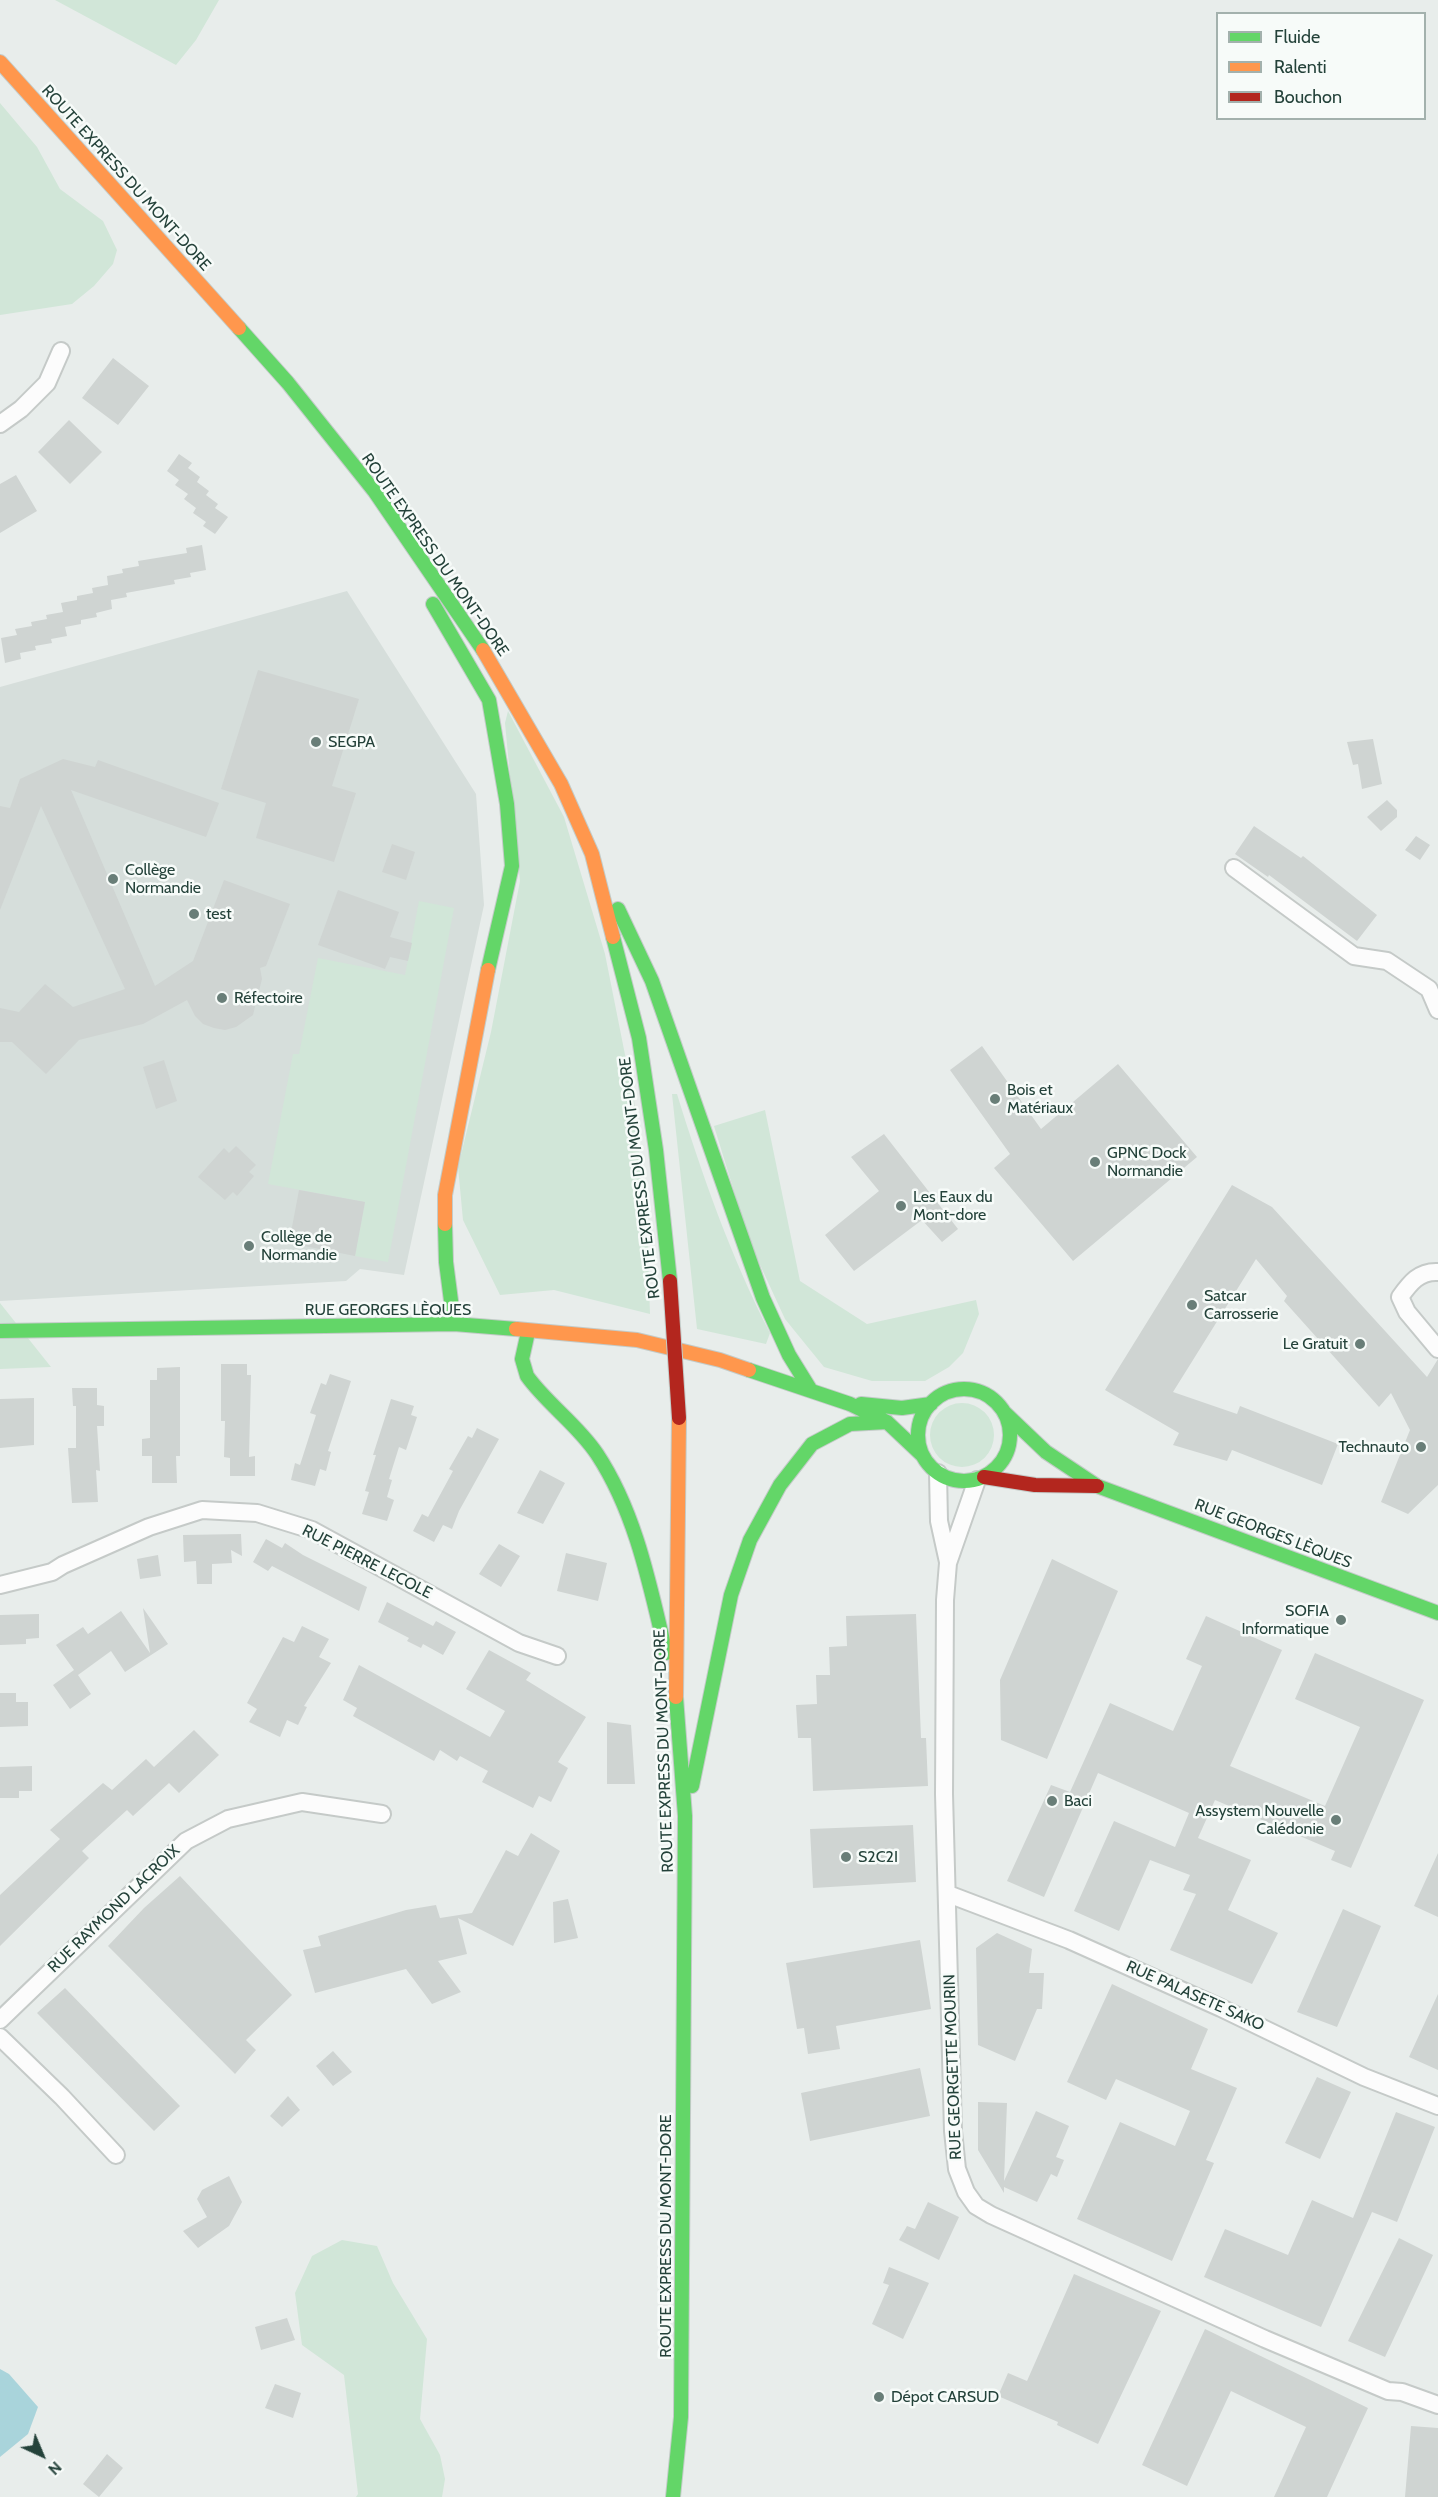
<!DOCTYPE html>
<html>
<head>
<meta charset="utf-8">
<style>
	body { margin:0 }
	#map { position:relative; width:1438px; height:2497px; overflow:hidden; background:#e8edeb; font-family:Cabin,sans-serif }
	canvas { display:block }
	.legend { position:absolute; left:1216px; top:12px; width:210px; height:108px; box-sizing:border-box; background:#f7fbf9; border:2px solid #a3b1ad; margin:0; padding:8px 10px; list-style:none; font-size:18px; color:#24423a }
	.legend li { display:flex; align-items:center; gap:12px; height:30px }
	.legend b { width:30px; border:2px solid #a3b1ad }
	.north { position:absolute; left:12px; top:2425px; width:60px; height:60px; -webkit-text-stroke:4px #f7fbf9; paint-order:stroke; rotate:136deg; font-size:16px; font-weight:700; line-height:24px; text-align:center; color:#24423a }
	.north::after { content:''; display:block; margin:auto; width:21px; height:27px; background:#24423a; clip-path:polygon(50% 0,100% 100%,50% 72%,0 100%) }
</style>
</head>
<body>
<div id="map">
<canvas width="1438" height="2497"></canvas>
<ul class="legend">
<li><b style="height:8px;background:#63d668"></b>Fluide</li>
<li><b style="height:8px;background:#ff974d"></b>Ralenti</li>
<li><b style="height:8px;background:#b3261e"></b>Bouchon</li>
</ul>
<div class="north">N</div>
</div>
<script>
const g = document.querySelector('canvas').getContext('2d');
g.lineJoin = 'round';
function fillPath(path, color) {
  g.fillStyle = color;
  g.fill(path, 'evenodd');
}
function strokePath(path, color, width, dash) {
  g.strokeStyle = color;
  g.lineWidth = width;
  g.lineCap = dash ? 'butt' : 'round';
  g.setLineDash(dash || []);
  g.stroke(path);
}
function label(font, color, halo, rows, align = 'center') {
  g.font = font + ' Cabin,sans-serif';
  g.lineWidth = 5;
  g.setLineDash([]);
  g.textBaseline = 'middle';
  g.strokeStyle = halo;
  g.fillStyle = color;
  for (const [text, x, y, turn = 0] of rows) {
    g.save();
    g.translate(x, y);
    g.rotate((+turn || 0) * Math.PI / 180);
    g.textAlign = isNaN(turn) ? turn : align;
    if (halo) g.strokeText(text, 0, 0);
    g.fillText(text, 0, 0);
    g.restore();
  }
}
const built = new Path2D(`
	M 347,591 L 476,794 L 484,905 L 404,1275 L 360,1269 L 346,1281 L 0,1301 L 0,687 Z`);
const green = new Path2D(`
	M 55,0 L 219,0 L 196,40 L 176,65 Z
	M 0,103 L 37,147 L 60,189 L 103,221 L 117,250 L 113,264 L 94,286 L 72,304 L 0,315 Z
	M 508,711 L 564,817 L 605,954 L 634,1100 L 647,1224 L 650,1314 L 554,1290 L 500,1295 L 463,1220 L 458,1167 L 491,1032 L 520,881 L 505,723 Z
	M 419,901 L 454,908 L 388,1262 L 355,1256 L 365,1202 L 268,1184 L 293,1054 L 299,1054 L 318,958 L 405,975 Z
	M 672,1094 L 677,1094 C 702,1175 731,1257 770,1333 L 766,1344 L 697,1329 Z
	M 765,1110 L 800,1281 L 867,1324 L 976,1300 L 979,1314 L 963,1353 L 949,1367 L 925,1381 L 872,1381 L 824,1367 L 785,1319 L 750,1243 L 714,1126 Z
	M 0,1303 L 51,1367 L 0,1369 Z
	M930 1435a32 32 0 1 1 64 0a32 32 0 1 1-64 0Z
	M 342,2240 L 377,2246 L 393,2283 L 427,2339 L 420,2419 L 440,2455 L 445,2479 L 442,2497 L 356,2497 L 358,2494 L 344,2375 L 302,2345 L 295,2293 L 312,2256 Z`);
const water = new Path2D(`
	M 0,2369 L 9,2374 L 38,2407 L 28,2434 L 0,2457 Z`);
const building = new Path2D(`
	M 113,358 L 149,386 L 118,425 L 82,398 Z
	M 69,420 L 102,452 L 70,484 L 38,452 Z
	M 179,454 L 192,463 L 188,468 L 200,477 L 197,482 L 209,491 L 206,495 L 218,504 L 215,508 L 228,517 L 215,534 L 203,526 L 206,522 L 193,513 L 196,508 L 184,499 L 188,494 L 175,485 L 179,480 L 167,471 Z
	M 16,475 L 37,511 L 0,533 L 0,484 Z
	M 202,545 L 206,570 L 190,573 L 191,577 L 174,580 L 175,584 L 126,593 L 127,597 L 111,600 L 112,609 L 96,613 L 97,617 L 81,620 L 81,624 L 65,627 L 67,636 L 51,639 L 52,643 L 35,646 L 36,650 L 20,653 L 21,659 L 5,663 L 1,638 L 17,635 L 15,629 L 32,626 L 31,622 L 47,619 L 46,615 L 63,612 L 61,603 L 77,600 L 77,596 L 93,593 L 92,588 L 108,585 L 107,576 L 123,573 L 122,569 L 139,566 L 138,561 L 187,553 L 186,548 Z
	M 258,670 L 359,699 L 332,786 L 356,793 L 334,862 L 256,838 L 266,803 L 221,789 Z
	M 1373,739 L 1382,784 L 1362,789 L 1358,764 L 1353,765 L 1347,742 Z
	M 63,759 L 95,767 L 98,760 L 219,803 L 206,837 L 71,790 L 155,986 L 193,961 L 224,880 L 290,904 L 266,966 L 260,968 L 262,979 L 253,1015 L 236,1027 L 225,1030 L 214,1028 L 203,1024 L 195,1016 L 187,1000 L 143,1024 L 79,1040 L 46,1074 L 12,1042 L 0,1042 L 0,1008 L 19,1012 L 45,984 L 73,1007 L 125,989 L 41,806 L 0,910 L 0,806 L 10,808 L 20,779 Z
	M 1387,800 L 1397,810 L 1397,817 L 1381,831 L 1367,817 Z
	M 1254,826 L 1301,858 L 1303,856 L 1377,915 L 1357,941 L 1269,875 L 1268,877 L 1235,854 Z
	M 1416,836 L 1430,845 L 1420,860 L 1405,850 Z
	M 392,844 L 415,852 L 406,880 L 382,872 Z
	M 338,890 L 399,912 L 390,937 L 412,943 L 408,961 L 390,957 L 385,969 L 318,945 Z
	M 982,1046 L 1041,1129 L 1118,1064 L 1197,1157 L 1073,1261 L 994,1168 L 1010,1154 L 950,1070 Z
	M 164,1060 L 177,1101 L 156,1109 L 143,1067 Z
	M 884,1134 L 958,1229 L 942,1242 L 922,1220 L 854,1271 L 825,1235 L 879,1191 L 851,1157 Z
	M 236,1146 L 256,1165 L 249,1172 L 254,1176 L 237,1196 L 233,1192 L 225,1200 L 198,1177 L 224,1148 L 229,1153 Z
	M 1232,1185 L 1272,1207 L 1427,1377 L 1438,1359 L 1438,1485 L 1408,1514 L 1381,1502 L 1410,1430 L 1391,1393 L 1379,1407 L 1284,1301 L 1287,1296 L 1256,1259 L 1173,1392 L 1237,1414 L 1240,1406 L 1338,1444 L 1322,1485 L 1232,1450 L 1227,1461 L 1173,1445 L 1179,1433 L 1105,1390 Z
	M 299,1190 L 365,1202 L 355,1256 L 289,1243 Z
	M 221,1364 L 247,1364 L 247,1375 L 251,1375 L 249,1457 L 255,1456 L 255,1476 L 230,1476 L 230,1458 L 224,1457 L 225,1421 L 221,1421 Z
	M 180,1367 L 180,1456 L 176,1456 L 177,1483 L 152,1483 L 152,1456 L 142,1456 L 142,1439 L 150,1438 L 150,1380 L 157,1380 L 157,1368 Z
	M 330,1374 L 351,1381 L 328,1451 L 331,1452 L 326,1471 L 320,1469 L 315,1486 L 291,1480 L 295,1463 L 300,1465 L 316,1415 L 310,1413 L 321,1383 L 326,1385 Z
	M 72,1388 L 97,1388 L 97,1405 L 104,1406 L 104,1426 L 97,1426 L 100,1471 L 96,1470 L 98,1502 L 72,1503 L 68,1448 L 76,1448 L 76,1406 L 73,1406 Z
	M 34,1398 L 34,1445 L 0,1448 L 0,1399 Z
	M 391,1399 L 414,1406 L 411,1415 L 417,1417 L 406,1450 L 399,1447 L 389,1479 L 392,1480 L 387,1497 L 394,1500 L 387,1521 L 362,1514 L 369,1492 L 365,1491 L 376,1455 L 373,1455 Z
	M 477,1428 L 499,1439 L 459,1511 L 452,1529 L 443,1525 L 434,1542 L 413,1531 L 422,1514 L 428,1517 L 453,1471 L 449,1469 L 468,1436 L 472,1438 Z
	M 540,1470 L 565,1483 L 543,1524 L 517,1513 Z
	M 241,1534 L 242,1556 L 231,1550 L 232,1563 L 212,1564 L 212,1584 L 197,1584 L 196,1561 L 184,1562 L 183,1535 Z
	M 266,1539 L 282,1548 L 285,1543 L 303,1555 L 367,1587 L 359,1611 L 272,1566 L 268,1571 L 253,1562 Z
	M 499,1544 L 520,1556 L 501,1587 L 479,1574 Z
	M 566,1553 L 607,1563 L 598,1601 L 557,1591 Z
	M 158,1555 L 161,1576 L 140,1579 L 137,1559 Z
	M 1052,1559 L 1118,1591 L 1047,1759 L 1001,1740 L 1000,1680 Z
	M 387,1602 L 433,1626 L 436,1621 L 456,1632 L 443,1655 L 423,1644 L 421,1648 L 407,1641 L 409,1638 L 378,1622 Z
	M 143,1608 L 168,1644 L 125,1672 L 111,1651 L 78,1675 L 91,1694 L 70,1709 L 53,1685 L 74,1670 L 56,1645 L 83,1627 L 88,1634 L 121,1611 L 150,1653 Z
	M 39,1614 L 39,1638 L 26,1639 L 26,1644 L 0,1645 L 0,1615 Z
	M 916,1614 L 921,1738 L 926,1738 L 928,1786 L 813,1791 L 811,1738 L 798,1738 L 796,1705 L 817,1704 L 816,1675 L 830,1675 L 829,1647 L 847,1646 L 846,1616 Z
	M 1206,1616 L 1282,1650 L 1230,1766 L 1325,1806 L 1360,1727 L 1295,1699 L 1315,1653 L 1424,1700 L 1351,1868 L 1331,1860 L 1335,1851 L 1215,1800 L 1198,1838 L 1251,1860 L 1228,1910 L 1278,1933 L 1252,1984 L 1170,1950 L 1196,1894 L 1183,1890 L 1190,1875 L 1150,1860 L 1119,1931 L 1074,1911 L 1114,1821 L 1175,1847 L 1189,1813 L 1098,1773 L 1044,1897 L 1007,1881 L 1051,1785 L 1070,1792 L 1110,1703 L 1173,1731 L 1202,1666 L 1186,1659 Z
	M 302,1626 L 329,1639 L 319,1657 L 331,1663 L 304,1706 L 307,1707 L 298,1725 L 287,1720 L 280,1737 L 249,1722 L 257,1709 L 247,1703 L 283,1637 L 294,1642 Z
	M 489,1650 L 531,1673 L 526,1680 L 586,1717 L 558,1762 L 568,1768 L 551,1802 L 539,1796 L 533,1808 L 482,1782 L 488,1771 L 460,1756 L 457,1761 L 440,1750 L 434,1761 L 353,1716 L 357,1708 L 343,1700 L 359,1665 L 490,1737 L 505,1711 L 466,1689 Z
	M 0,1693 L 16,1693 L 16,1702 L 28,1702 L 28,1726 L 0,1727 Z
	M 607,1722 L 631,1725 L 635,1784 L 607,1784 Z
	M 194,1730 L 219,1755 L 179,1793 L 169,1783 L 133,1816 L 127,1810 L 82,1851 L 89,1858 L 0,1946 L 0,1895 L 60,1839 L 50,1830 L 103,1783 L 112,1790 L 146,1759 L 154,1767 Z
	M 32,1766 L 32,1791 L 19,1791 L 19,1798 L 0,1798 L 0,1767 Z
	M 913,1825 L 916,1882 L 813,1888 L 810,1829 Z
	M 531,1833 L 560,1851 L 513,1946 L 458,1918 L 467,1954 L 438,1961 L 461,1992 L 432,2004 L 406,1969 L 315,1993 L 303,1950 L 321,1946 L 318,1936 L 406,1910 L 436,1905 L 440,1918 L 472,1913 L 506,1850 L 518,1856 Z
	M 1438,1853 L 1438,1917 L 1414,1906 Z
	M 180,1876 L 292,1995 L 246,2040 L 256,2050 L 235,2074 L 108,1946 L 144,1908 Z
	M 568,1899 L 578,1938 L 554,1943 L 553,1902 Z
	M 1343,1909 L 1381,1926 L 1337,2027 L 1297,2012 Z
	M 997,1933 L 1032,1949 L 1029,1973 L 1044,1973 L 1042,2009 L 1037,2009 L 1015,2061 L 978,2045 L 976,1948 Z
	M 920,1940 L 931,2009 L 836,2026 L 840,2049 L 808,2054 L 804,2028 L 797,2029 L 786,1963 Z
	M 1112,1984 L 1208,2029 L 1191,2069 L 1237,2088 L 1206,2160 L 1214,2163 L 1172,2261 L 1077,2219 L 1120,2122 L 1175,2146 L 1190,2111 L 1116,2079 L 1106,2100 L 1067,2082 Z
	M 65,1988 L 180,2106 L 154,2131 L 37,2013 Z
	M 1438,1994 L 1438,2070 L 1409,2057 Z
	M 333,2051 L 352,2072 L 333,2086 L 316,2066 Z
	M 920,2068 L 930,2116 L 810,2141 L 801,2093 Z
	M 1317,2077 L 1351,2092 L 1320,2159 L 1285,2143 Z
	M 288,2096 L 300,2110 L 282,2127 L 270,2116 Z
	M 978,2102 L 1007,2103 L 1004,2181 L 1036,2111 L 1069,2126 L 1056,2157 L 1064,2160 L 1057,2177 L 1051,2174 L 1037,2202 L 1004,2187 L 1004,2193 L 978,2150 Z
	M 1396,2112 L 1435,2127 L 1397,2222 L 1372,2212 L 1321,2327 L 1204,2277 L 1225,2229 L 1288,2255 L 1312,2200 L 1353,2218 Z
	M 229,2176 L 242,2202 L 229,2226 L 198,2248 L 183,2231 L 207,2217 L 197,2199 L 202,2190 Z
	M 928,2202 L 959,2217 L 939,2260 L 899,2240 L 907,2226 L 915,2229 Z
	M 1399,2238 L 1433,2255 L 1385,2357 L 1348,2341 Z
	M 889,2267 L 929,2283 L 903,2339 L 872,2324 L 889,2285 L 883,2283 Z
	M 1074,2274 L 1161,2311 L 1098,2444 L 1057,2425 L 1058,2422 L 998,2396 L 1008,2373 L 1027,2381 Z
	M 287,2318 L 295,2340 L 261,2350 L 255,2327 Z
	M 1205,2329 L 1368,2408 L 1327,2497 L 1274,2497 L 1306,2427 L 1231,2391 L 1187,2486 L 1142,2465 Z
	M 275,2384 L 301,2393 L 293,2418 L 265,2408 Z
	M 1411,2426 L 1438,2428 L 1438,2497 L 1405,2497 Z
	M 107,2454 L 123,2468 L 99,2497 L 83,2484 Z`);
const street = new Path2D(`
	M 0,424 L 21,409 L 47,383 L 61,351
	M 1234,868 L 1354,956 L 1387,961 L 1429,989 L 1438,1010
	M 1438,1272 C 1419,1271 1410,1283 1400,1297 L 1407,1312 L 1438,1349
	M 938,1473 L 939,1521 L 948,1562
	M 977,1480 L 948,1563 L 945,1600 L 944,1794 L 953,2131 L 957,2169 L 966,2192 L 976,2206 L 991,2215 L 1265,2339 L 1388,2391 L 1402,2392 L 1438,2405
	M 0,1585 L 52,1572 L 63,1565 L 149,1527 L 202,1510 L 257,1513 L 312,1530 L 519,1643 L 557,1656
	M 948,1894 L 1069,1940 L 1221,2008 L 1364,2077 L 1438,2106
	M 0,2020 L 186,1841 L 228,1819 L 302,1802 L 382,1814
	M 0,2037 L 62,2097 L 116,2155`);
const fast = new Path2D(`
	M 239,328 L 288,383 L 375,492 L 483,650
	M 433,604 L 489,700 L 507,804 L 512,866 L 488,970
	M 618,909 L 652,981 L 763,1298 L 789,1355 L 810,1389
	M 613,937 L 639,1038 L 656,1150 L 670,1281
	M 445,1224 L 446,1262 L 454,1324
	M 0,1331 L 454,1324 L 516,1329
	M 528,1332 L 522,1359 L 527,1376 C 547,1404 578,1425 597,1454 C 636,1513 650,1586 666,1653
	M 749,1370 L 850,1404 L 887,1422 L 922,1455
	M918 1435a46 46 0 1 1 92 0a46 46 0 1 1-92 0Z
	M 861,1404 L 902,1408 L 931,1404
	M 1004,1412 L 1046,1452 L 1097,1486 L 1438,1613
	M 692,1786 L 731,1595 L 750,1540 L 780,1485 L 812,1444 L 850,1424 L 887,1422
	M 673,2497 L 681,2417 L 685,1816 L 676,1697`);
const slow = new Path2D(`
	M 0,62 L 239,328
	M 483,650 L 561,784 L 592,854 L 613,937
	M 445,1224 L 445,1195 L 488,970
	M 516,1329 L 637,1340 L 720,1360 L 749,1370
	M 676,1697 L 679,1418`);
const jam = new Path2D(`
	M 984,1477 L 1035,1485 L 1097,1486`);
const jamBridge = new Path2D(`
	M 670,1281 L 679,1418`);
const markers = [
	[316,742,6,"#697e78"],
	[113,879,6,"#697e78"],
	[194,914,6,"#697e78"],
	[222,998,6,"#697e78"],
	[995,1099,6,"#697e78"],
	[1095,1162,6,"#697e78"],
	[901,1206,6,"#697e78"],
	[249,1246,6,"#697e78"],
	[1192,1305,6,"#697e78"],
	[1360,1344,6,"#697e78"],
	[1421,1447,6,"#697e78"],
	[1341,1620,6,"#697e78"],
	[1052,1801,6,"#697e78"],
	[1336,1820,6,"#697e78"],
	[846,1857,6,"#697e78"],
	[879,2397,6,"#697e78"]
];
const streetNames = [
	["ROUTE EXPRESS DU MONT-DORE",126,178,48],
	["ROUTE EXPRESS DU MONT-DORE",435,555,55],
	["ROUTE EXPRESS DU MONT-DORE",640,1178,-97],
	["RUE GEORGES LÈQUES",388,1310],
	["RUE GEORGES LÈQUES",1273,1534,21],
	["RUE PIERRE LECOLE",367,1562,27],
	["ROUTE EXPRESS DU MONT-DORE",664,1751,-92],
	["RUE RAYMOND LACROIX",114,1909,-44],
	["RUE PALASETE SAKO",1195,1996,24],
	["RUE GEORGETTE MOURIN",953,2067,-92],
	["ROUTE EXPRESS DU MONT-DORE",666,2236,-90]
];
const poiNames = [
	["SEGPA",328,742],
	["Collège",125,870],
	["Normandie",125,888],
	["test",206,914],
	["Réfectoire",234,998],
	["Bois et",1007,1090],
	["Matériaux",1007,1108],
	["GPNC Dock",1107,1153],
	["Normandie",1107,1171],
	["Les Eaux du",913,1197],
	["Mont-dore",913,1215],
	["Collège de",261,1237],
	["Normandie",261,1255],
	["Satcar",1204,1296],
	["Carrosserie",1204,1314],
	["Le Gratuit",1348,1344,"right"],
	["Technauto",1409,1447,"right"],
	["SOFIA",1329,1611,"right"],
	["Informatique",1329,1629,"right"],
	["Baci",1064,1801],
	["Assystem Nouvelle",1324,1811,"right"],
	["Calédonie",1324,1829,"right"],
	["S2C2I",858,1857],
	["Dépot CARSUD",891,2397]
];
fillPath(built, '#d6dedb');
fillPath(green, '#d1e6d8');
fillPath(water, '#a9d4db');
fillPath(building, '#cfd4d2');
strokePath(street, '#c5cac8', 20);
strokePath(fast, '#c3cbc8', 16);
strokePath(slow, '#c3cbc8', 16);
strokePath(jam, '#c3cbc8', 16);
strokePath(street, '#fcfcfc', 16);
strokePath(fast, '#63d668', 14);
strokePath(slow, '#ff974d', 14);
strokePath(jam, '#b3261e', 14);
strokePath(jamBridge, '#c3ccc9', 16, []);
strokePath(jamBridge, '#b3261e', 14);
for (const [x, y, r, color] of markers) {
  const dot = new Path2D();
  dot.arc(x, y, r, 0, 2 * Math.PI);
  g.fillStyle = color;
  g.fill(dot);
  strokePath(dot, '#f7fbf9', 2);
}
label('16px', '#24423a', '#f7fbf9', streetNames);
label('16px', '#24423a', '#f7fbf9', poiNames, 'left');
</script>
</body>
</html>
